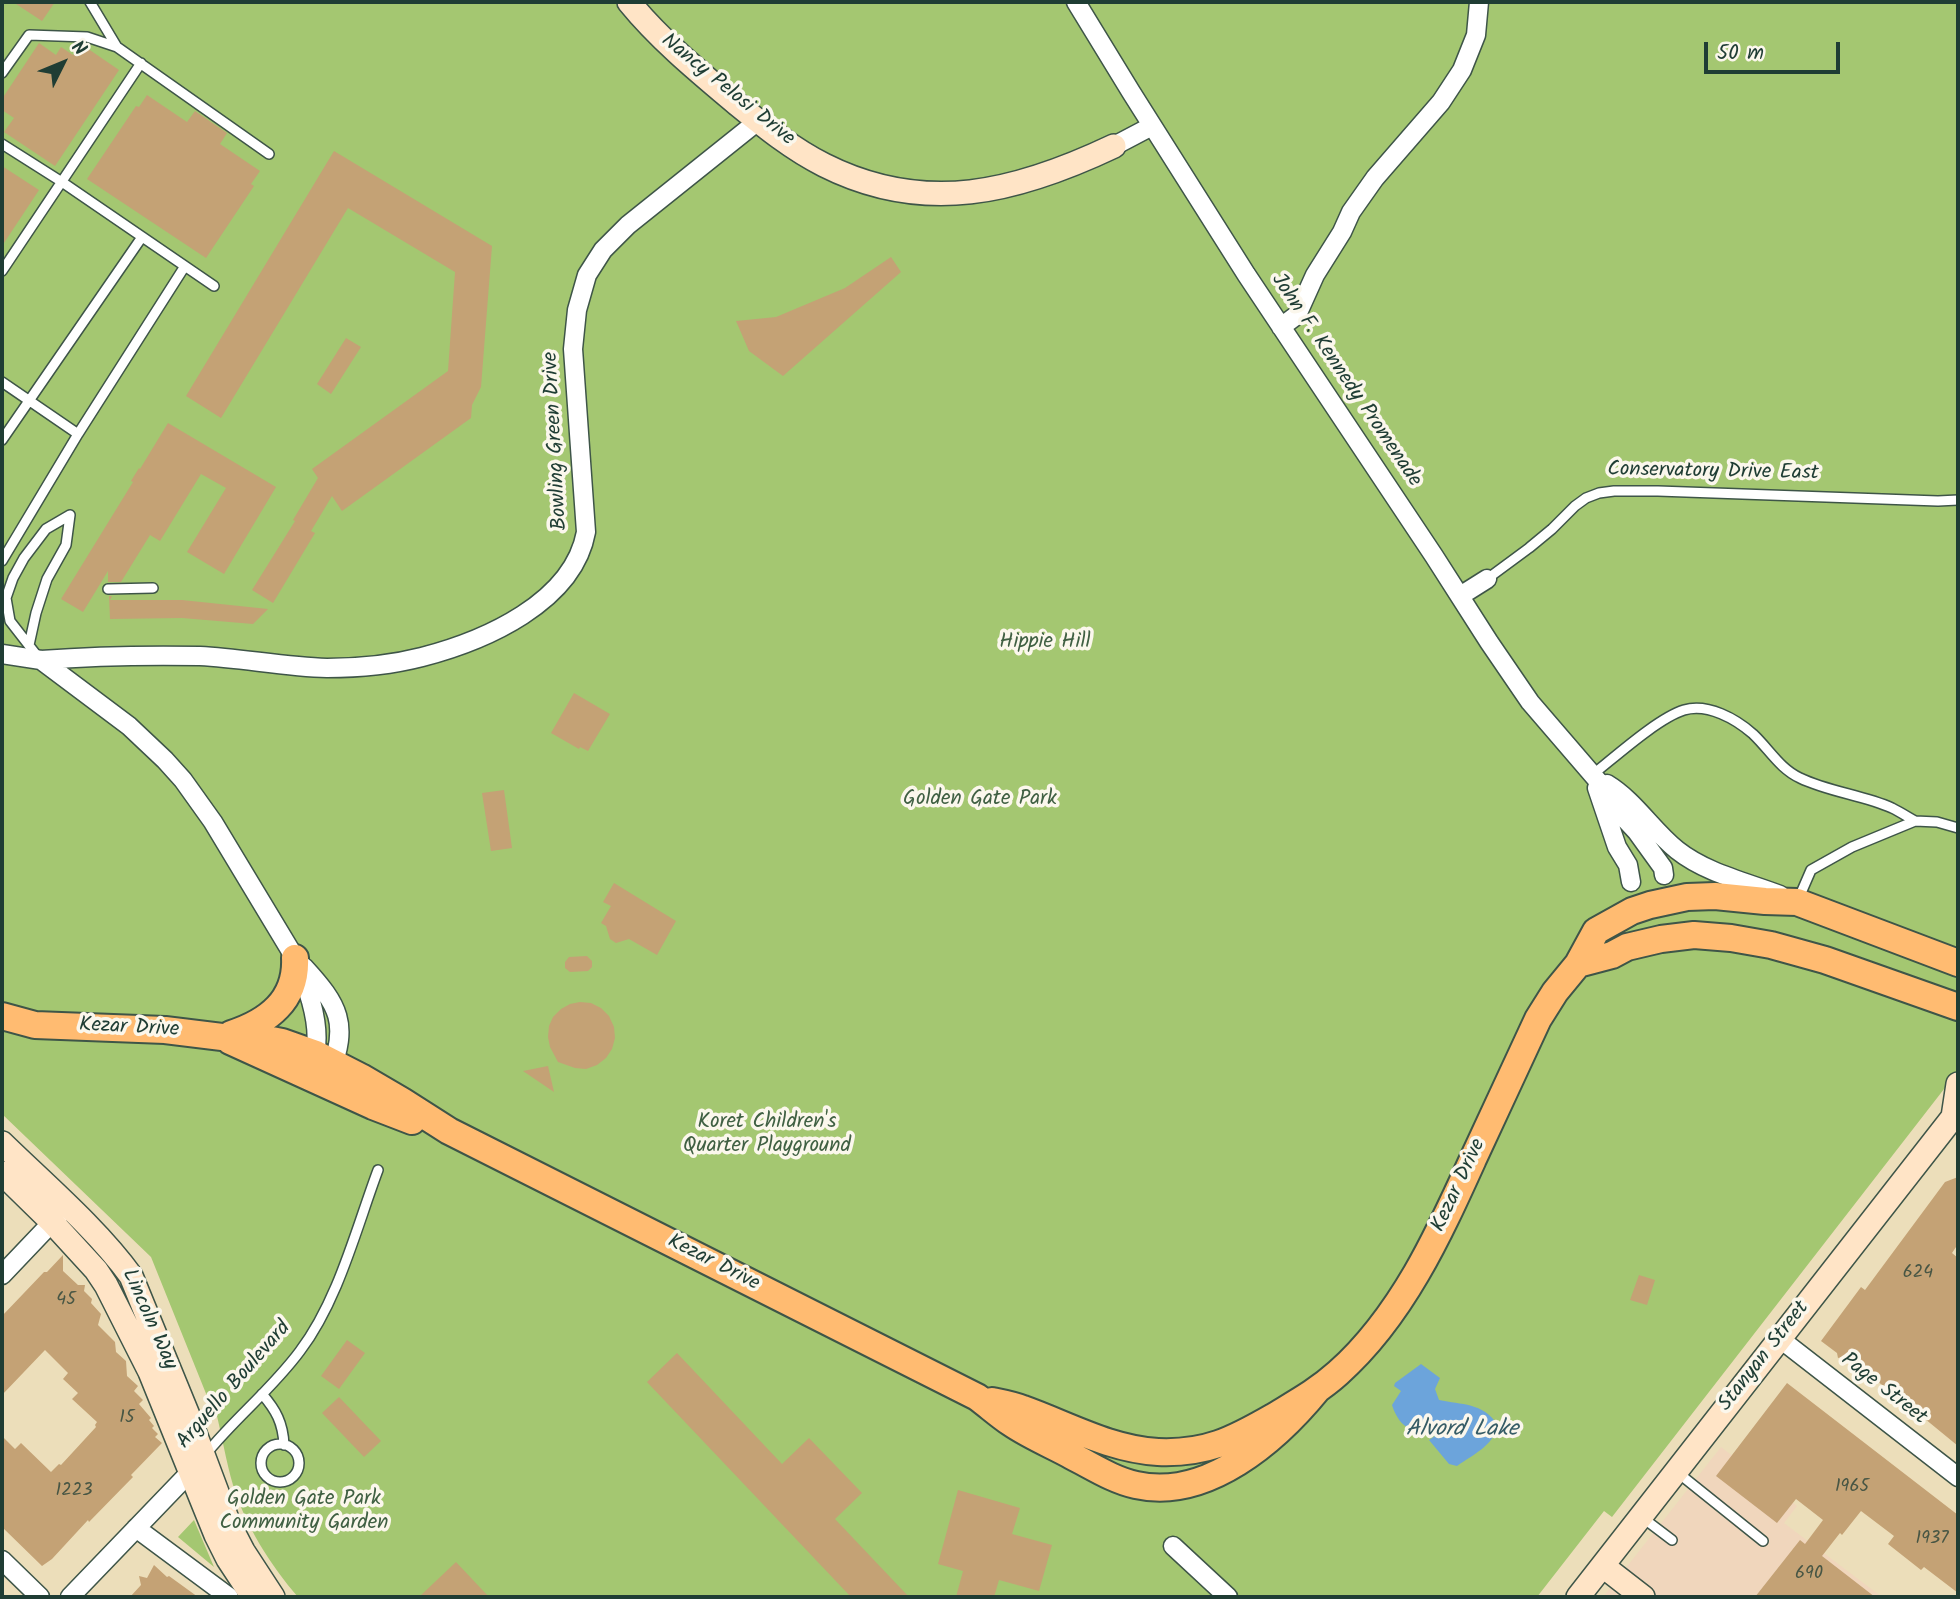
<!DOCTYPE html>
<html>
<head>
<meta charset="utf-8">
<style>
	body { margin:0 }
	#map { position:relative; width:1960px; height:1599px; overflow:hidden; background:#ecdeba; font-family:Kalam,sans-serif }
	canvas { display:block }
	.frame { position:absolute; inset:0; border:4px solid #1f3d34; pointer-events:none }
	.north { position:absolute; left:28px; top:28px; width:70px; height:70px; -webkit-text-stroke:5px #fbf7ec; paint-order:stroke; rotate:47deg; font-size:19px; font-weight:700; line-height:28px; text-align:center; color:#1f3d34 }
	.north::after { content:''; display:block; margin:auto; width:24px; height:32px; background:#1f3d34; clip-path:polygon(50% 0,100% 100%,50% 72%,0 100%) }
	.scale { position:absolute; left:1704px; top:42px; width:136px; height:32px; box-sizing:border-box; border:4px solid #1f3d34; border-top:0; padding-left:9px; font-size:21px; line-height:24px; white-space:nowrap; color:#1f3d34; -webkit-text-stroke:5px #fbf7ec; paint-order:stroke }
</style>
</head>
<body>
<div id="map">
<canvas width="1960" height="1599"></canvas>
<div class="frame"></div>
<div class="north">N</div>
<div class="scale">50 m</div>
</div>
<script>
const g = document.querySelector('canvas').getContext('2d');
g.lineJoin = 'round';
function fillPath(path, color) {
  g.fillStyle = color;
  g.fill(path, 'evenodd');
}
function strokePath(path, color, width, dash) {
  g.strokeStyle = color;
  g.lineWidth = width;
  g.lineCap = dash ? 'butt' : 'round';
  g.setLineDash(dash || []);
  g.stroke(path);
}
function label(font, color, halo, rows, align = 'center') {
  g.font = font + ' Kalam,sans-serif';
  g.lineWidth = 7;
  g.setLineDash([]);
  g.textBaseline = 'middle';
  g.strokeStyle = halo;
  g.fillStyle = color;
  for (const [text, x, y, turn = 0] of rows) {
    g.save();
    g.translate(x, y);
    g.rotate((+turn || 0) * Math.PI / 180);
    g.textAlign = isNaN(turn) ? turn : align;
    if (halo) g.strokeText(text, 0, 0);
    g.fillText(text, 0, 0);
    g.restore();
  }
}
const built = new Path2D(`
	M 1721,1447 L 1797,1506 L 1784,1523 L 1882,1597 L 1603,1597 Z`);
const green = new Path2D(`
	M 2,2 L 1958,2 L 1958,1071 L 1612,1517 L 1604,1511 L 1537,1597 L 298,1597 C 271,1566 245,1525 233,1485 C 226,1461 222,1436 216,1412 L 209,1401 L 151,1257 L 2,1114 Z
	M 194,1520 L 214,1567 L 178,1537 Z`);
const water = new Path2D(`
	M 1421,1364 L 1440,1378 L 1435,1389 L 1439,1400 C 1462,1405 1482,1402 1498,1425 C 1493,1446 1474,1454 1457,1466 L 1449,1464 L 1429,1440 L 1435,1436 L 1427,1426 C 1423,1426 1420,1429 1416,1429 C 1403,1430 1395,1415 1392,1405 L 1401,1391 L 1394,1386 L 1395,1383 Z`);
const building = new Path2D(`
	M 13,2 L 55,2 L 42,21 Z
	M 39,43 L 56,55 L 61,47 L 73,55 L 81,44 L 119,70 L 55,166 L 4,132 L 14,118 L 2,110 L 2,99 Z
	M 147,95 L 187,122 L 195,111 L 227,133 L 220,144 L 260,171 L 251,184 L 254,186 L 206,258 L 87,179 L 136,106 L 139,107 Z
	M 334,151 L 492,246 L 481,387 L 472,405 L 471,418 L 342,511 L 332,496 L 311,531 L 315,533 L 273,603 L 252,590 L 295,521 L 293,520 L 318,478 L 312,469 L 448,371 L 455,272 L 348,208 L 221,418 L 186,396 Z
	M 2,166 L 39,190 L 2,246 Z
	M 891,257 L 901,272 L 783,376 L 749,351 L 736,321 L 776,317 L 845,288 Z
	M 346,338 L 361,347 L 331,394 L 317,384 Z
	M 168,423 L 276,487 L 224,574 L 187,552 L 226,488 L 201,474 L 160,541 L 150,535 L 121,582 L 108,582 L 108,571 L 83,612 L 61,599 L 133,482 L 131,481 L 139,468 L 140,469 Z
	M 109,596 L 112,596 L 110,600 L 182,600 L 268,609 L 253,624 L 182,618 L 110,619 Z
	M 574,693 L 610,714 L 588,751 L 580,747 L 579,749 L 551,733 Z
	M 504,790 L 512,848 L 491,851 L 482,793 Z
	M 614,883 L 676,921 L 657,955 L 629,939 L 616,943 L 610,939 L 606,926 L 601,923 L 611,906 L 603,902 Z
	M 587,956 L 592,961 L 592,967 L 588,971 L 570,972 L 565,968 L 565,962 L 569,957 Z
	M 580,1002 L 591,1003 L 601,1008 L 609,1016 L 614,1027 L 615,1038 L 612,1049 L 606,1058 L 597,1065 L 586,1069 L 575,1068 L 558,1062 L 550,1047 L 548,1037 L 549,1026 L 553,1017 L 561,1009 L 570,1004 Z
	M 548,1066 L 554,1092 L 523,1071 Z
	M 1958,1177 L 1958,1244 L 1952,1253 L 1958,1258 L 1958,1446 L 1891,1391 L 1868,1375 L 1865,1376 L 1842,1357 L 1838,1358 L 1837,1353 L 1821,1341 L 1861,1287 L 1865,1290 L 1945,1182 Z
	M 63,1255 L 63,1271 L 78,1285 L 85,1285 L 84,1291 L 92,1299 L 91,1303 L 101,1314 L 98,1325 L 115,1342 L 116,1352 L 126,1361 L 127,1376 L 138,1386 L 134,1391 L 143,1400 L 139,1404 L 151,1418 L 149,1420 L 154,1426 L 152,1428 L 158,1434 L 155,1437 L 162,1443 L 131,1475 L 133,1477 L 89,1522 L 88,1520 L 52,1559 L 42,1566 L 2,1527 L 2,1436 L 15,1449 L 21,1443 L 51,1472 L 59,1464 L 61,1465 L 96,1427 L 95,1425 L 97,1422 L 72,1399 L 78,1393 L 63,1379 L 68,1373 L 45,1350 L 2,1395 L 2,1316 L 44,1272 L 47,1272 Z
	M 1639,1275 L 1655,1280 L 1647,1305 L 1630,1300 Z
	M 347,1340 L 365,1353 L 339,1389 L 321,1376 Z
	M 677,1353 L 782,1464 L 809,1438 L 862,1493 L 835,1519 L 909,1597 L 851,1597 L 647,1382 Z
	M 1787,1383 L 1958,1515 L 1958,1593 L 1924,1567 L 1921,1570 L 1888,1544 L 1894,1536 L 1861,1511 L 1842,1535 L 1840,1533 L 1822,1556 L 1875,1597 L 1755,1597 L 1800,1540 L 1805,1544 L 1823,1520 L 1796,1499 L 1777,1523 L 1716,1476 Z
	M 339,1397 L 381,1441 L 364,1457 L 322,1413 Z
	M 958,1490 L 1020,1508 L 1012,1534 L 1052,1545 L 1039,1591 L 999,1580 L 994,1597 L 956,1597 L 963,1571 L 938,1564 Z
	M 456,1562 L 489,1597 L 419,1597 Z
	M 154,1565 L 167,1577 L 169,1576 L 198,1597 L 130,1597 L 141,1585 L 139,1576 L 147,1578 Z`);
const lane = new Path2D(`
	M 90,2 L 117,47 L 269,154
	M 2,73 L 29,35 L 87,37 L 117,47
	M 2,144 L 62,182 L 214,286
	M 2,271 L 141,63
	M 2,382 L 78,434
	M 2,440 L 142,237
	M 2,561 L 78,434 L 185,266
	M 1487,579 L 1529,548 L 1552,529 L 1575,506 L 1586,498 L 1599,493 L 1614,491 L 1658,491 L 1938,501 L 1958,500
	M 108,589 L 153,588
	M 29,645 L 36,613 L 47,579 L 66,545 L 70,515
	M 38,657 L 10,621 L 6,598 L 13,578 L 24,558 L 46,529 L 70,515
	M 1592,775 C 1615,757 1658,718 1684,710 C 1708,703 1736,719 1753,734 C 1769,749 1780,769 1800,778 C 1829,792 1863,795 1892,808 C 1900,812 1908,817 1915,821
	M 1798,900 L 1811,870 L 1852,847 L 1915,821 L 1937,822 L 1958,828
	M 262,1394 C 276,1410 283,1423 284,1445
	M261 1463a19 19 0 1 1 38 0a19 19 0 1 1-38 0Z
	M 206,1454 C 235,1418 272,1389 300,1351 C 338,1301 356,1229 378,1170
	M 1677,1472 L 1763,1541
	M 1643,1518 L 1672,1540`);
const street = new Path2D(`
	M 1076,2 L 1131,92 L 1246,274 L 1434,556 L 1489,642 L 1530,702 L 1610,795 L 1624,818 L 1637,832 L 1663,868 L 1664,875
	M 1114,146 L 1152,126
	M 1281,327 L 1297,315 L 1315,275 L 1342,232 L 1351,212 L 1375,178 L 1441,102 L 1462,70 L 1476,35 L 1479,2
	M 1460,596 L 1487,579
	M 2,654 L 41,660 L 129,726 L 165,760 L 183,780 L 213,822 L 295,958 C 308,987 325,1032 312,1063
	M 41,660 C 94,656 146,655 200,656 C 242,658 284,667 327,668 C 358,668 391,665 422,657 C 484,641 573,603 586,532 L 573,349 L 577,310 L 587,275 L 603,250 L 628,225 L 758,121
	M 1607,784 C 1635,801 1652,830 1677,850 C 1706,873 1746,882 1780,895
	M 1597,788 L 1617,847 L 1628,865 L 1631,882
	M 304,967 C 339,1005 349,1024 330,1073
	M 2,1275 L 60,1214
	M 1779,1338 L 1958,1477
	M 136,1528 L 229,1597
	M 1173,1546 L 1228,1597
	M 2,1560 L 40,1597
	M 70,1597 L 196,1466`);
const secondary = new Path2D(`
	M 629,2 C 660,40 699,72 737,104 C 764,126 792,149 824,165 C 925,216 1017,192 1114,146
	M 1953,1117 L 1958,1084
	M 2,1143 C 44,1184 97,1229 131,1276 L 190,1420 L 229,1524 L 243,1551 L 273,1597
	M 2,1173 L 52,1222 L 96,1270 L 106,1285 L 150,1372 L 216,1535 L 228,1559 L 253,1597
	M 1603,1566 L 1643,1597
	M 1578,1597 L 1953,1117 L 1958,1115`);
const primary = new Path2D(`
	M 1578,964 L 1612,955 L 1627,947 L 1661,939 L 1694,935 L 1731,938 L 1771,945 L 1825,960 L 1958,1007
	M 2,1016 L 35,1025 L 165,1030 L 222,1037 L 251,1036 L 282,1042 L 316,1054 L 361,1077 L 402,1101 L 449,1131 L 977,1397 C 988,1405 999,1415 1011,1423 C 1030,1436 1052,1445 1072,1456 C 1092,1466 1113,1480 1136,1485 C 1207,1501 1276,1440 1317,1390
	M 231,1034 C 268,1022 297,1000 295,958
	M 230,1041 L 373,1106 L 412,1121
	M 992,1401 C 1002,1403 1013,1405 1023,1409 C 1068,1425 1109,1449 1158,1452 C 1206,1454 1233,1440 1273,1417 C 1296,1403 1318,1391 1338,1373 C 1402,1316 1439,1234 1473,1159 C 1495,1112 1516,1066 1538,1019 L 1555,992 L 1578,964 L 1596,931 L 1632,911 L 1650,905 L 1687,897 L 1715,896 L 1765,901 L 1797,902 L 1958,963`);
const numberNames = [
	["624",1918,1274],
	["45",66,1301],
	["15",127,1419],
	["1965",1852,1488],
	["1223",74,1492],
	["1937",1932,1540],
	["690",1809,1575]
];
const streetNames = [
	["Nancy Pelosi Drive",727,91,39],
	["John F. Kennedy Promenade",1345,381,56],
	["Bowling Green Drive",557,441,-93],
	["Conservatory Drive East",1713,473,1],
	["Kezar Drive",129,1029,3],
	["Kezar Drive",1460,1186,-65],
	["Kezar Drive",713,1264,27],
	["Lincoln Way",148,1320,66],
	["Stanyan Street",1765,1357,-52],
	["Arguello Boulevard",235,1386,-49],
	["Page Street",1883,1390,38]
];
const parkNames = [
	["Hippie Hill",1045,643],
	["Golden Gate Park",980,800],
	["Koret Children's",767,1123],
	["Quarter Playground",767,1147],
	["Golden Gate Park",304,1500],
	["Community Garden",304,1524]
];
const waterNames = [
	["Alvord Lake",1462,1431]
];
fillPath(built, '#f0d6bc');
fillPath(green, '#a4c771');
fillPath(water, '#6ca4db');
fillPath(building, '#c4a275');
strokePath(lane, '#3e5548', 12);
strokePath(street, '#3e5548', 21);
strokePath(secondary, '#3e5548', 26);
strokePath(primary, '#3e5548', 30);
strokePath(lane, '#fff', 9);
strokePath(street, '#fff', 18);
strokePath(secondary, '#ffe4c6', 23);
strokePath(primary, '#ffbb71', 26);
label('18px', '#485644', null, numberNames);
label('21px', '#1f3d34', '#fbf7ec', streetNames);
label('21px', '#406043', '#fbf7ec', parkNames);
label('italic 23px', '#365c66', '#fbf7ec', waterNames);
</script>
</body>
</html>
